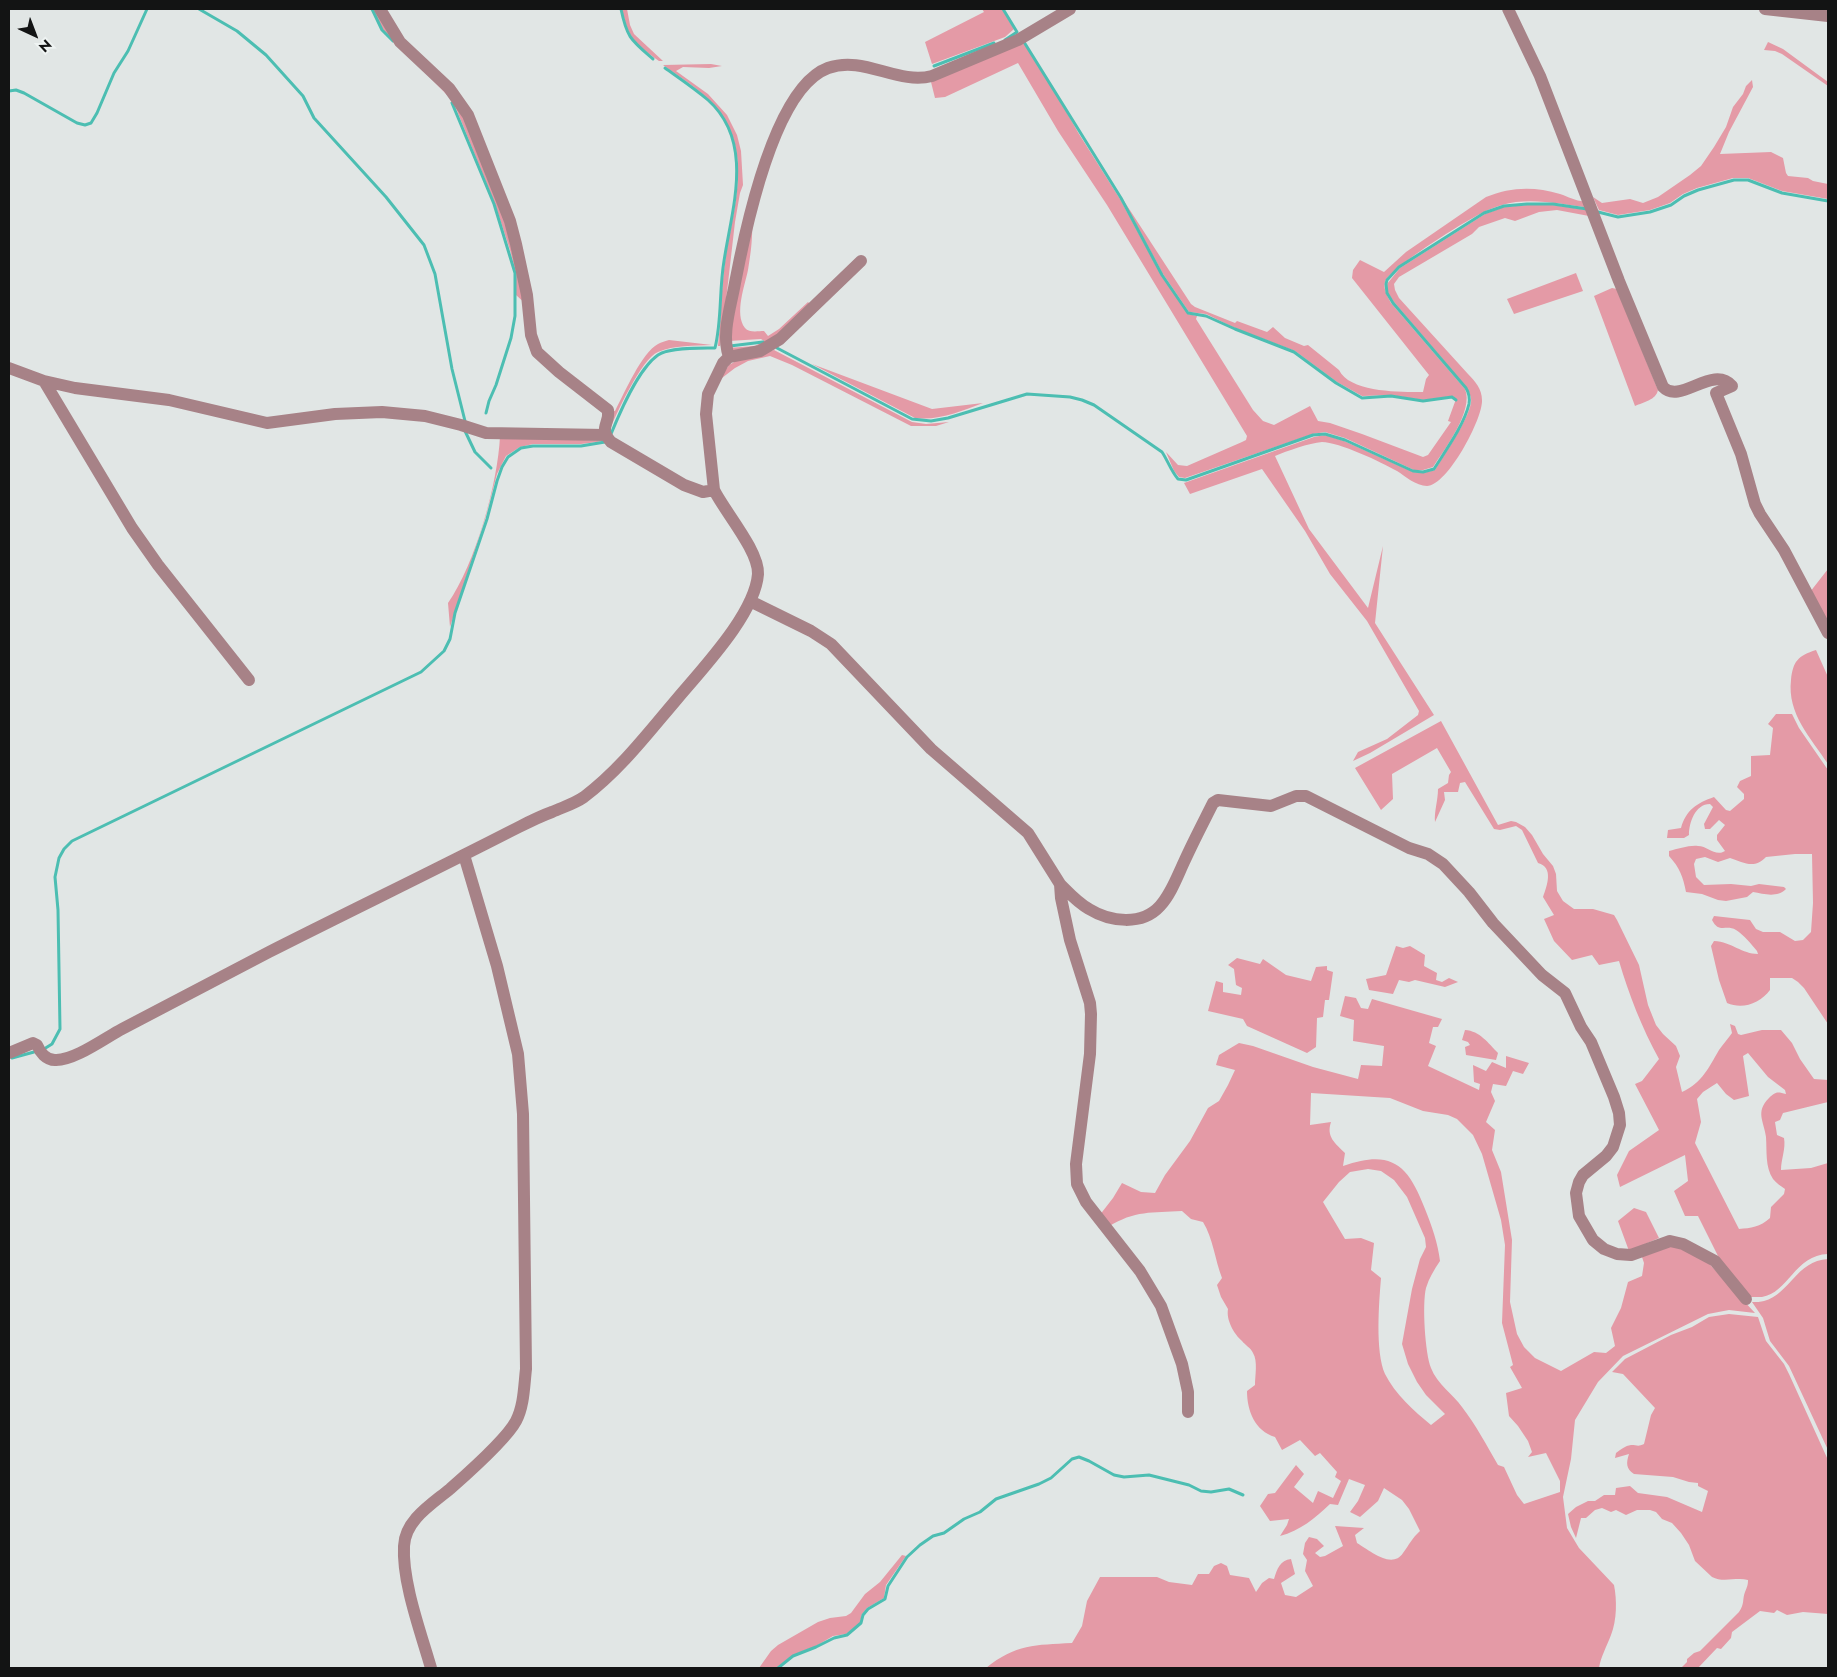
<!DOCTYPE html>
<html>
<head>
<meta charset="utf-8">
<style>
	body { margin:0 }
	#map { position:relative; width:1837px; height:1677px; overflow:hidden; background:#e1e6e5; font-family:Jost,sans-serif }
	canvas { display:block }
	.frame { position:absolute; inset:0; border:10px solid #131414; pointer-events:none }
	.north { position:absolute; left:10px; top:10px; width:50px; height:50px; -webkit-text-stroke:4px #eef3f2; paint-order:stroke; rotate:137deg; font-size:14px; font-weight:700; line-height:20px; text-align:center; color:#131414 }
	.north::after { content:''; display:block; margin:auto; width:18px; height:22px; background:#131414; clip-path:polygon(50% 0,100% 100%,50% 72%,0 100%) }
</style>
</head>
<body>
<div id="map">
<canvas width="1837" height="1677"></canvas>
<div class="frame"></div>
<div class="north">N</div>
</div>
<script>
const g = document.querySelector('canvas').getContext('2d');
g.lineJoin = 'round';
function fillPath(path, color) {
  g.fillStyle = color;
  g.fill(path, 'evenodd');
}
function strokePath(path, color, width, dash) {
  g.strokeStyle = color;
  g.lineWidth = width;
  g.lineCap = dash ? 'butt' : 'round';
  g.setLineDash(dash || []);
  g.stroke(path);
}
const green = new Path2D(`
	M 373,9 L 378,9 L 456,98 L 509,222 L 527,305 L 516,295 L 516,273 L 510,250 L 495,204 L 453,101 L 383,30 Z
	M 622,9 L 627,9 L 630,25 L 634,34 L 663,61 L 659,61 C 635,44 628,38 622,9 Z
	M 982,9 L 1002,9 L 1014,29 L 1005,37 L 932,64 L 925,42 L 984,12 Z
	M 1023,42 L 1043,71 L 1079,134 L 1120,199 L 1161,275 L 1188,314 L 1197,316 L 1196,319 L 1253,410 L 1263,421 L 1274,425 L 1310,406 L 1318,421 L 1330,423 L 1362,434 L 1423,457 L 1428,455 L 1451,422 L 1448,421 L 1456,399 L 1453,396 L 1423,400 L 1391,395 L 1362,396 L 1337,382 L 1295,351 L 1235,328 L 1206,314 L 1189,312 L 1163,274 L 1122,198 L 1191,304 L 1195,307 L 1235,323 L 1237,321 L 1267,332 L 1273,327 L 1285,338 L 1304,346 L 1308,345 L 1339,370 C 1350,393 1402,392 1423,392 L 1426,379 L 1429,375 L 1352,278 L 1353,270 L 1360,260 L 1384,272 L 1406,252 L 1486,197 C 1510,187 1534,186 1560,194 C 1569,197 1577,202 1586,201 L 1589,208 C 1561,204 1529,197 1502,205 C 1496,207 1489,209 1484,212 C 1468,219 1388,269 1385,282 C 1383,290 1388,297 1391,303 L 1465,389 C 1474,410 1445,449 1433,467 L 1423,470 L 1414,470 L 1345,438 L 1325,432 L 1313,434 L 1185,478 L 1179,477 L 1174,471 L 1166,452 L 1178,465 L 1187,466 L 1242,442 L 1246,440 L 1247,436 L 1107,205 L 1058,131 L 1018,63 L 945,97 L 935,98 L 931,82 Z
	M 1768,42 L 1783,49 L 1828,82 L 1828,86 L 1782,54 L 1775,51 L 1764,50 Z
	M 711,64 L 722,66 L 709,68 L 683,67 L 676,71 L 708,94 L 727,115 L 737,135 L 741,151 L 743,185 L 740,193 L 735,222 L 722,335 L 720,346 L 718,346 C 721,319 721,290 725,262 C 731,217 751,163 725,120 C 711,96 685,81 663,65 Z
	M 1752,80 L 1753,87 L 1729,132 L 1720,154 L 1771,152 L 1783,158 L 1786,173 L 1788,176 L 1808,178 L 1813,181 L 1828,184 L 1828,199 L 1782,191 L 1748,178 L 1733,178 L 1697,188 L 1683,194 L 1670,203 L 1650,210 L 1618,215 L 1599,210 L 1593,197 L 1602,203 L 1630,199 L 1643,203 L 1658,197 L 1690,175 L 1701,166 L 1714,147 L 1726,127 L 1733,107 L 1743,94 L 1746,86 Z
	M 1527,205 L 1553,205 L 1587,210 L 1589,216 L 1557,210 L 1539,212 L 1515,221 L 1505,218 L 1479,227 L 1472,234 L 1399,277 L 1394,284 L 1395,290 L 1399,298 L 1468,374 C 1475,381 1482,389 1482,400 C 1483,419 1447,486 1427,486 C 1416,486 1405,476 1397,471 C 1381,462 1339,442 1322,442 C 1309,443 1287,451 1275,456 L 1309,529 L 1368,608 L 1383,546 L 1375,623 L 1434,715 L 1370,753 L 1353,761 L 1358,752 L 1387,739 L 1418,715 L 1419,711 L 1367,621 L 1330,574 L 1305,531 L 1262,469 L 1190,494 L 1184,483 L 1314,437 L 1325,435 L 1344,441 L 1413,472 L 1423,473 L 1435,470 C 1446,452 1467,422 1471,403 C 1472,397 1469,393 1467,388 L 1394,302 L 1388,293 L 1387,284 L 1400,268 L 1485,214 L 1504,207 Z
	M 752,218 C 753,236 751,252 748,270 C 745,285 734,314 745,328 C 749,333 758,331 764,331 L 768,336 L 779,329 L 808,302 L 811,305 L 768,344 L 730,352 L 728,348 L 755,346 L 764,341 L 761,339 L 729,341 Z
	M 1576,273 L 1583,291 L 1514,314 L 1507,299 Z
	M 1612,288 L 1617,289 L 1658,390 C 1656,400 1644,402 1635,406 L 1594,296 Z
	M 669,340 L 712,345 C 695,346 674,345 658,352 C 641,359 616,415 608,433 L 610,410 L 615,411 C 624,394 642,352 658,344 C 661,342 666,341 669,340 Z
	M 774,350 L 912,422 L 926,424 L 949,422 L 936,426 L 911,426 L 792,365 L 770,356 L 748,361 L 735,368 L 718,381 L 729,365 L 738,360 Z
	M 812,364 L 932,409 L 983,403 C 961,411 939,421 915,418 Z
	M 500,436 L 605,441 L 581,444 L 533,444 L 520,447 L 506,456 L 497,474 L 485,519 L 450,627 L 448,603 C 475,565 498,483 500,436 Z
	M 1828,569 L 1828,628 L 1810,592 Z
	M 1816,650 L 1828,677 L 1828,764 C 1811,738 1787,714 1791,680 C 1793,661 1798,656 1816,650 Z
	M 1776,714 L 1792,714 L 1799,728 L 1828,770 L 1828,1024 L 1804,988 L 1798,982 L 1792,978 L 1770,978 L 1770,990 C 1760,1003 1743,1010 1727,1003 L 1719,980 L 1711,946 L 1714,941 C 1732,942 1742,954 1758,954 L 1757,951 C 1751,944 1744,935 1736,930 C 1726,924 1719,934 1712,920 L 1714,916 L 1750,920 L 1756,929 L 1763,932 L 1780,932 L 1795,941 L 1803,940 L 1811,932 L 1813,903 L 1812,854 L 1795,854 L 1766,857 C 1754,870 1743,862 1730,858 L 1718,862 L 1705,857 L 1696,859 L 1694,864 L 1696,877 L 1704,885 L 1731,884 L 1751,886 L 1759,884 L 1784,887 L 1786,889 C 1777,898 1764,894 1753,892 L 1747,897 L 1726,901 L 1718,900 L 1702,894 L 1686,892 C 1683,877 1680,868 1669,856 L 1669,851 C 1678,849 1689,845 1698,846 C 1708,846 1715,857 1725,851 L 1717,840 L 1717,835 L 1725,825 L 1719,820 L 1710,829 L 1705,829 L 1704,824 L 1713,807 L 1710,804 C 1695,804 1689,823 1689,835 L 1684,838 L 1667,838 L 1668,830 L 1681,828 C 1686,810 1697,803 1714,797 L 1726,810 L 1730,811 L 1744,799 L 1744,794 L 1737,787 L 1740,781 L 1751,776 L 1751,756 L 1770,755 L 1773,728 L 1768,724 Z
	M 1441,721 L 1498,825 L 1511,821 L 1516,822 L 1525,827 L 1532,835 L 1543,854 L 1553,866 L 1556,874 L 1557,891 L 1563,901 L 1574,909 L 1593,909 L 1614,915 L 1617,920 L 1639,965 L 1648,1005 L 1656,1025 L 1663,1034 L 1676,1046 L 1680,1056 L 1676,1067 L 1682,1092 C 1702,1083 1709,1067 1719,1050 C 1723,1044 1728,1039 1732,1033 L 1730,1024 L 1735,1026 L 1738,1034 L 1741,1035 L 1762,1030 L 1781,1030 L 1792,1043 L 1800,1059 L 1814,1079 L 1828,1080 L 1828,1102 L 1783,1113 L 1780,1120 L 1775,1122 L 1777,1135 L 1784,1138 C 1786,1149 1781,1159 1781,1170 L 1811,1168 L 1828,1163 L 1828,1254 C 1795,1255 1788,1293 1762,1297 C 1758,1297 1753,1297 1749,1297 L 1720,1260 L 1698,1216 L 1685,1216 L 1674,1191 L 1688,1181 L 1685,1155 L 1620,1187 L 1617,1175 L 1629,1151 L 1659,1130 L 1635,1084 L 1642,1081 L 1659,1059 C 1642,1028 1629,995 1619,961 L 1599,965 L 1592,955 L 1572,960 L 1554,941 L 1544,919 L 1554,915 L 1543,897 C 1547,886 1554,867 1538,863 L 1522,830 L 1516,826 L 1500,830 L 1494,829 L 1465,782 L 1460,783 L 1458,792 L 1444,792 L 1445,800 L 1435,822 C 1434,812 1438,800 1438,789 L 1448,783 L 1449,775 L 1451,772 L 1437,748 L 1392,774 L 1393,799 L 1381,810 L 1355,768 ZM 1748,1053 L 1768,1077 L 1785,1090 L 1786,1094 C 1778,1092 1776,1091 1769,1098 C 1755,1112 1764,1121 1766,1137 C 1767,1151 1765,1167 1773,1179 C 1776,1183 1781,1186 1785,1189 L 1784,1194 L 1771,1207 L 1770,1218 C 1760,1227 1751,1228 1739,1229 L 1695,1143 L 1701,1122 L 1697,1099 L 1703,1092 L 1717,1083 L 1726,1094 L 1734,1100 L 1749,1096 L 1743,1056 Z
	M 1396,946 L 1403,948 L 1410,946 L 1425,955 L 1424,966 L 1437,973 L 1436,980 L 1442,982 L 1449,978 L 1458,982 L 1445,987 L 1415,980 L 1409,982 L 1399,980 L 1393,994 L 1369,990 L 1366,979 L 1386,975 Z
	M 1237,958 L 1260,964 L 1263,959 L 1286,975 L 1311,981 L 1316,967 L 1327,966 L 1327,970 L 1333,972 L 1329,1000 L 1325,1000 L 1323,1017 L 1317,1018 L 1316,1047 L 1307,1053 L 1247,1026 L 1243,1019 L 1208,1011 L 1216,981 L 1223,983 L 1223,992 L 1241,995 L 1242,988 L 1236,985 L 1234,969 L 1228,965 Z
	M 1345,996 L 1356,998 L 1361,1008 L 1368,1009 L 1372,999 L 1442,1019 L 1438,1027 L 1433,1027 L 1429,1043 L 1436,1046 L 1428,1066 L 1479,1090 L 1480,1084 L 1474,1082 L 1473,1065 L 1486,1071 L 1492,1062 L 1506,1068 L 1506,1056 L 1529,1063 L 1523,1074 L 1513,1071 L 1506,1086 L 1493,1084 L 1491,1092 L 1495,1101 L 1486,1122 L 1495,1130 L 1492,1150 L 1501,1172 L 1512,1240 L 1510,1302 L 1517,1334 L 1524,1347 L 1535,1358 L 1561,1371 L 1594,1352 L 1606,1353 L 1615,1346 L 1611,1328 L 1621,1308 L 1628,1282 L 1642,1276 L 1644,1263 L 1641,1254 L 1670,1244 L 1702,1256 L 1755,1313 L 1729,1310 L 1708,1314 L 1623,1356 L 1598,1382 L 1575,1420 L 1571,1459 L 1563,1497 L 1567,1528 L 1579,1548 L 1614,1585 C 1617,1600 1617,1620 1611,1635 C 1607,1646 1601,1656 1599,1668 L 986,1668 C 1016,1644 1035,1645 1072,1643 L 1082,1626 L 1087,1601 L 1100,1577 L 1157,1577 L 1169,1582 L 1192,1585 L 1198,1574 L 1209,1574 L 1214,1566 L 1221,1563 L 1227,1566 L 1230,1575 L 1249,1578 L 1256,1592 L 1262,1583 L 1269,1578 L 1274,1579 C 1277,1569 1280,1560 1291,1559 L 1295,1574 L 1281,1583 L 1285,1595 L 1296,1597 L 1313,1586 L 1305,1571 L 1307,1560 L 1303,1554 L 1305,1543 L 1309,1537 L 1317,1539 L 1324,1546 L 1315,1553 L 1320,1557 L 1325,1556 L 1343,1546 L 1335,1526 L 1364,1528 L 1355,1535 L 1357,1543 C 1369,1550 1392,1570 1403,1553 C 1409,1545 1412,1538 1420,1531 L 1409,1509 L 1402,1500 L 1384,1488 L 1378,1501 L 1360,1517 L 1350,1512 L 1358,1501 L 1365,1485 L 1349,1479 L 1338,1505 L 1330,1504 C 1315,1518 1300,1531 1280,1536 L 1287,1525 L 1289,1519 L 1270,1521 L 1260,1506 L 1268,1494 L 1275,1493 L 1296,1465 L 1304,1474 L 1294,1487 L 1313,1503 L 1318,1491 L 1333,1498 L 1341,1481 L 1335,1477 L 1337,1472 L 1320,1453 L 1315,1456 L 1300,1440 L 1282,1450 L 1275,1437 C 1255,1431 1247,1411 1247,1391 L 1255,1385 C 1255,1376 1258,1361 1253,1353 C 1251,1348 1245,1345 1242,1341 C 1234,1334 1226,1320 1228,1309 L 1221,1297 L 1217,1285 L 1222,1278 C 1215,1260 1213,1238 1203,1222 L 1191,1219 L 1182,1211 C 1152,1213 1135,1210 1108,1227 L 1099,1216 L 1113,1198 L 1122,1183 L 1141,1192 L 1155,1193 L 1165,1175 L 1190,1141 L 1208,1108 L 1219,1101 L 1228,1085 L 1235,1070 L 1216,1065 L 1219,1055 L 1239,1043 L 1253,1046 L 1313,1067 L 1358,1079 L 1361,1065 L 1382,1066 L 1384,1046 L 1353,1041 L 1354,1020 L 1340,1016 ZM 1311,1093 L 1390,1098 L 1423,1111 L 1448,1115 L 1457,1119 L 1473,1135 L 1482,1154 L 1501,1220 L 1505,1245 L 1502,1323 L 1513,1365 L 1510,1367 L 1522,1388 L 1506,1393 L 1509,1416 L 1518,1426 L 1528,1441 L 1532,1452 L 1528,1457 L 1546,1453 L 1560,1481 L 1560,1492 L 1524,1504 L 1517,1495 L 1504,1467 L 1498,1465 C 1487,1446 1476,1425 1462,1407 C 1453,1394 1437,1384 1431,1368 C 1425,1353 1422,1304 1426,1288 C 1429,1278 1434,1270 1440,1261 C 1438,1244 1432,1226 1425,1209 C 1408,1164 1391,1149 1343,1166 L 1345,1153 C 1335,1143 1326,1137 1331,1122 L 1310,1125 ZM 1368,1169 L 1381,1171 L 1394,1180 L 1407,1197 L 1425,1238 L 1426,1247 L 1420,1259 L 1412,1289 L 1402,1344 L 1408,1364 L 1417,1382 L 1426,1395 L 1445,1414 L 1431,1425 C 1414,1411 1395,1394 1385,1374 C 1375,1351 1379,1303 1381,1278 L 1371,1270 L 1374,1243 L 1361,1238 L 1345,1239 L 1323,1202 L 1339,1182 L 1350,1172 Z
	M 1465,1030 C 1480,1031 1488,1043 1498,1053 L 1496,1060 L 1466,1055 L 1465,1047 L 1470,1045 L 1468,1042 L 1462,1040 Z
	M 1634,1208 L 1646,1212 L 1659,1238 L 1629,1251 L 1618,1221 Z
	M 1828,1259 L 1828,1450 L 1789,1366 L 1770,1341 L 1763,1318 L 1752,1302 C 1756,1302 1761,1302 1764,1301 C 1790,1294 1796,1261 1828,1259 Z
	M 1729,1314 L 1758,1317 L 1766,1341 L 1784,1364 L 1789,1374 L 1828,1460 L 1828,1614 L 1803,1612 L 1787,1615 L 1777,1610 L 1774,1613 L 1760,1611 L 1732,1632 L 1731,1638 L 1721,1649 L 1717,1648 L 1698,1668 L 1681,1668 L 1687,1662 L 1687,1659 L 1694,1653 L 1700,1651 L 1739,1612 C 1745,1603 1742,1600 1745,1592 C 1747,1587 1748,1585 1748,1580 C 1736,1577 1723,1583 1712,1577 L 1695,1561 L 1689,1545 L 1681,1533 L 1672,1523 L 1662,1519 L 1656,1512 L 1650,1510 L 1637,1510 L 1626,1515 L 1616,1510 L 1611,1512 L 1602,1508 L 1595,1510 L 1586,1518 L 1581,1518 L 1576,1538 L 1571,1527 L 1568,1514 L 1576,1507 L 1588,1501 L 1595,1501 L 1604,1495 L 1615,1495 L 1616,1488 L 1630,1486 L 1638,1493 L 1667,1497 L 1702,1512 L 1708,1491 L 1698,1486 L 1698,1483 L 1689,1482 L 1673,1477 L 1634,1474 C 1626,1469 1626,1463 1629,1454 L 1615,1458 L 1616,1453 C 1621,1449 1625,1446 1631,1445 C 1637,1445 1638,1447 1644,1444 L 1651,1415 L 1655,1408 L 1623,1374 L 1612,1372 L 1625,1359 L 1671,1335 L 1692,1327 L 1709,1317 Z
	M 902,1555 L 906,1556 L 886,1585 L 884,1598 L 867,1608 L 862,1614 L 860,1623 L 846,1634 L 833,1636 L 816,1646 L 793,1655 L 776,1668 L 759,1668 L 771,1651 L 778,1645 L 818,1622 L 830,1618 L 846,1616 L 851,1613 L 865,1594 L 880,1582 Z`);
const stream = new Path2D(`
	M 199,9 L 237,31 L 266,55 L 303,96 L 314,118 L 386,197 L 424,245 L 435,274 L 452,369 L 465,421
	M 372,9 L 382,30 L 393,41
	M 621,9 C 627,38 631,40 653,59
	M 1003,9 L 1017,32 L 1005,40
	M 1024,42 L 1121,198 L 1162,275 L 1188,313 L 1206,316 L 1235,329 L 1294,352 L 1336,383 L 1362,398 L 1391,396 L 1423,401 L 1452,397 L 1456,400
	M 934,66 L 994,43
	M 9,91 L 16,90 L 24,93 L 77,123 L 85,125 L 91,123 L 97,113 L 114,73 L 128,51 L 147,9
	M 452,103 L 494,204 L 515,273 L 515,316 L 511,338 L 496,385 L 489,401 L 486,413
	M 1598,212 L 1618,217 L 1650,212 L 1671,205 L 1684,196 L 1698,190 L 1734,180 L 1748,180 L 1782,193 L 1828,201
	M 730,346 L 763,342
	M 777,348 L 912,419 L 931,421 L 948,418 L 1027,394 L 1070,397 L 1082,400 L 1094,405 L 1162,452 C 1168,461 1171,471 1178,479 L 1186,480 L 1313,435 L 1325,434 L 1345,440 L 1413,471 L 1423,472 L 1434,469 C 1446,450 1464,425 1469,404 C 1470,398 1469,393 1466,388 L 1393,303 L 1387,293 L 1386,284 L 1387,280 L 1399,267 L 1484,213 L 1504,206 L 1527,204 L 1553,204 L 1587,209
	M 465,431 L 475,452 L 491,468
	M 611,434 C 620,412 638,369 658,355 C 669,347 701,348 715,348 C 722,320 719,290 724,261 C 732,208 755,142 708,100 C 694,88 679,78 665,68
	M 44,1049 L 52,1044 L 60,1029 L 58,910 L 55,877 L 59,858 L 64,849 L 72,841 L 421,672 L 444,651 L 450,639 L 455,613 L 487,519 L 497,481 L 502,467 L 508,457 L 521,448 L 533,446 L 581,446 L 605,442
	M 12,1058 L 34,1052
	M 778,1668 L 793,1656 L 816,1647 L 834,1638 L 847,1635 L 861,1623 L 863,1615 L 868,1609 L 885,1599 L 888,1586 L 907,1557 L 920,1545 L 933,1536 L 944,1533 L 964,1519 L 980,1512 L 996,1499 L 1039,1484 L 1051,1478 L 1072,1459 L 1079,1457 L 1089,1461 L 1114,1475 L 1124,1477 L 1149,1475 L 1189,1485 L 1201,1491 L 1211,1492 L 1229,1489 L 1243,1495`);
const street = new Path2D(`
	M 380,9 L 400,42 L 449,88 L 468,115 L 510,221 L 516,244 L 527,295 L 531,335 L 537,352 L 559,372 L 608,410 C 610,425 598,427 611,442 L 684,485 L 703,492 L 714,490
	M 1508,9 L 1540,76 L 1619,281 L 1663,387 C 1680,405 1713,364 1732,386 L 1716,393 L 1741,454 L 1755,504 L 1760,514 L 1784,550 L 1828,633
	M 1765,9 L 1828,16
	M 729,357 C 721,334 731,306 735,283 C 745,231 774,88 828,68 C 864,55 897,85 932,76 L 1018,40 L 1070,9
	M 9,368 L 44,381 L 75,388 L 169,400 L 267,423 L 335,414 L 382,412 L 425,416 L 461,425 L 486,433 L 605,435
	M 44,381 L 132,528 L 158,565 L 249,680
	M 750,601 L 811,631 L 831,644 L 931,749 L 1028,833 L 1060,884 L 1061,898 L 1070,940 L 1090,1003 L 1091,1014 L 1090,1054 L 1076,1164 L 1077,1184 L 1086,1202 L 1140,1271 L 1161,1306 L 1182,1364 L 1188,1392 L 1188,1412
	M 1060,884 C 1069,893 1078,903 1089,909 C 1110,922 1142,926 1160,906 C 1171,894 1177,877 1184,862 C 1193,842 1203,823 1213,803 L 1218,800 L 1271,806 L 1296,796 L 1306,796 L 1409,848 L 1428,854 L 1443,864 L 1469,892 L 1493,923 L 1542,975 L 1565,993 L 1581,1027 L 1591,1042 L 1614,1097 L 1619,1113 L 1620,1125 L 1613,1147 L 1606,1156 L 1583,1175 L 1579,1182 L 1576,1193 L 1579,1216 L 1593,1240 L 1604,1249 L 1617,1254 L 1631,1255 L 1670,1241 L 1683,1244 L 1715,1261 L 1746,1299
	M 9,1053 L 33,1043 L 37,1045 C 40,1052 46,1060 55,1060 C 74,1061 105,1038 122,1029 C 171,1003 220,978 269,952 C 350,911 431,872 511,831 C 525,824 538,817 552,812 C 563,807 574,804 584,797 C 620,770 648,733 677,699 C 702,669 755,614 758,574 C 759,551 725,512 714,490 L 706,414 L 708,394 L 723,363 L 729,357 L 760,351 L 780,339 L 861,261
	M 431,1668 C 421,1633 402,1582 404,1546 C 405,1520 432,1504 450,1489 C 467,1474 506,1440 516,1421 C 524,1406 524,1386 526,1369 L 523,1114 L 518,1054 L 497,966 L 464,855`);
fillPath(green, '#e49aa6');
strokePath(stream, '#4cbeb2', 3);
strokePath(street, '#a78287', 12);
</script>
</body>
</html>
